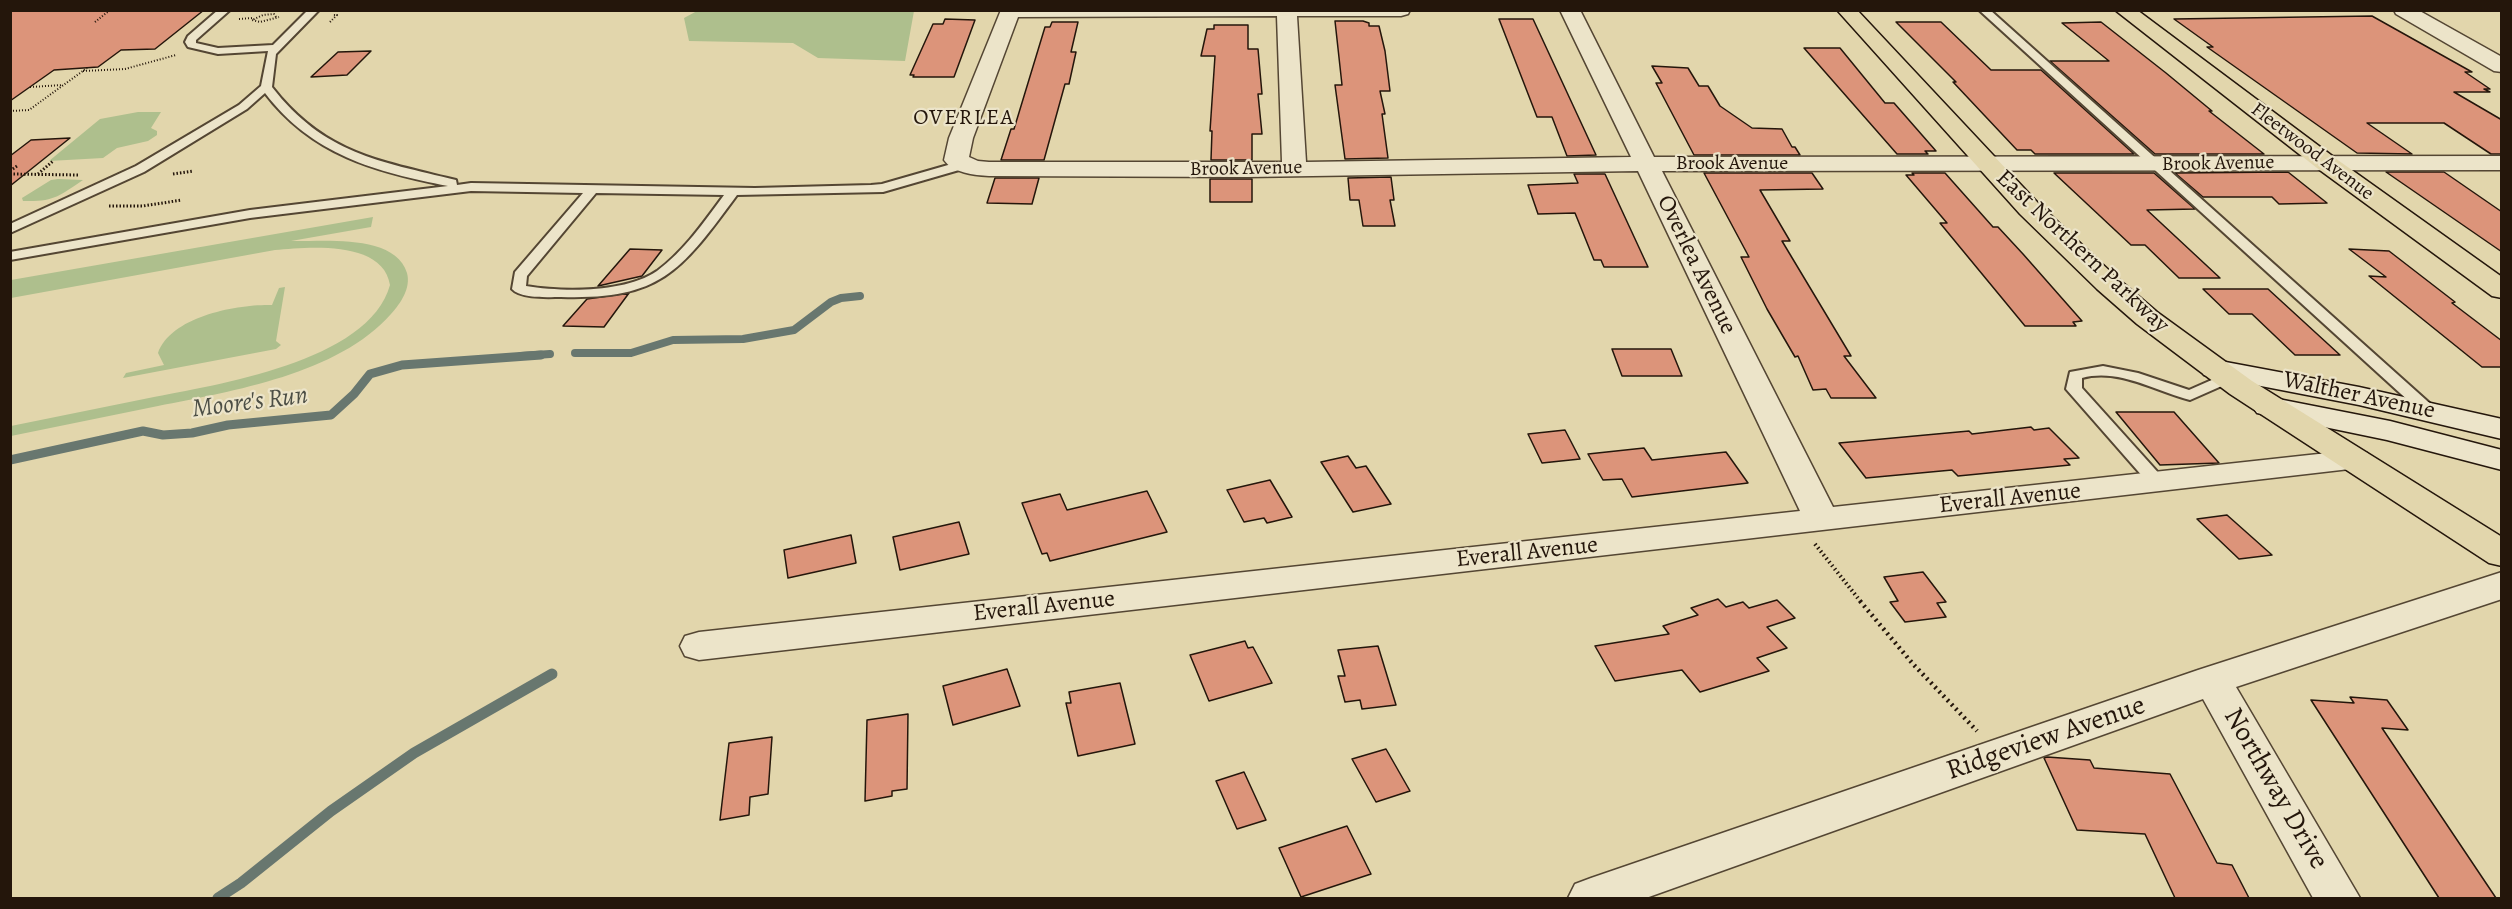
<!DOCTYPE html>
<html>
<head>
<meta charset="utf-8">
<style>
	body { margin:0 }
	#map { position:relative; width:2512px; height:909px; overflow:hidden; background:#e2d6ac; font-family:Alegreya,serif }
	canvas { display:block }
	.frame { position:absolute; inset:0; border:12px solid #24160b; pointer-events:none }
</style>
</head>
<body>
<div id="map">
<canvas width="2512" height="909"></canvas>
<div class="frame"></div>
</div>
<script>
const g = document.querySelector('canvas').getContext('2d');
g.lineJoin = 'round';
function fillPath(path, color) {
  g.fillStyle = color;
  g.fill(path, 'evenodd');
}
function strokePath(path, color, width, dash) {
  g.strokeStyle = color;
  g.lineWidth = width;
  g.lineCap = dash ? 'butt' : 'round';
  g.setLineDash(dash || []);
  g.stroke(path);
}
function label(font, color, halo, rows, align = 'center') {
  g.font = font + ' Alegreya,serif';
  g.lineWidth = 4.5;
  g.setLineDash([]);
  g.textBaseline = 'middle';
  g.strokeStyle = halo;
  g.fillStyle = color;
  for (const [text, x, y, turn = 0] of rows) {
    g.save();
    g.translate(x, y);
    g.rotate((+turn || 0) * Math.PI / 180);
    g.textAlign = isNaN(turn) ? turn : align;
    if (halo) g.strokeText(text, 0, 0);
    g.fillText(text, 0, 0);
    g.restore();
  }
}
const green = new Path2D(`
	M 697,11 L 697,10 L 914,11 L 905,61 L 818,58 L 793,43 L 689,41 L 684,18 Z
	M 138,112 L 161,112 L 151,128 L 157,131 L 157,135 L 148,141 L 117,148 L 103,158 L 49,161 L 100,119 Z
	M 58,179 L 83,180 C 59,196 54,202 23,201 L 22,198 L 51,180 Z
	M 373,217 L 371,227 L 291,241 C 321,242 395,233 407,273 C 411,288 401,303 391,314 C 338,374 233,391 158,406 C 109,416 60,426 11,436 L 11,426 C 57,417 103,407 149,398 C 215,385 369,362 390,285 C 383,240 309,247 275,250 L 11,298 L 11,280 Z
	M 285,287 L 276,341 L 281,345 L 276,349 L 123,378 L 126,373 L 164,365 L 158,353 C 171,316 238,304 272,305 L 279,288 Z`);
const streamFar2 = new Path2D(`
	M 575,353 L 631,353 L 673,340 L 743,339 L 794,330 L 831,302 L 841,298 L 860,296
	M 521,356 L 550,354`);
const streamFar1 = new Path2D(`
	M 10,460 L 143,431 L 163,435 L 192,433 L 228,425 L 331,415 L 354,394 L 370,374 L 402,365 L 541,355`);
const stream = new Path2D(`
	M 218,898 L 241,883 L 331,811 L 414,753 L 552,674`);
const building = new Path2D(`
	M 10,10 L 204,10 L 155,49 L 121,50 L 98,67 L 54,70 L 10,101 Z
	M 2372,16 L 2472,72 L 2465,72 L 2490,89 L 2484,89 L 2490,92 L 2454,92 L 2502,120 L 2502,154 L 2491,154 L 2444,123 L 2367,123 L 2412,154 L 2357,153 L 2207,47 L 2213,47 L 2174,19 Z
	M 945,19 L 975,20 L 954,77 L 913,77 L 914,75 L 910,75 L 933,24 L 943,24 Z
	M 1499,19 L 1533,19 L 1596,155 L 1567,156 L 1552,117 L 1537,117 Z
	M 1335,21 L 1363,21 L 1369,23 L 1369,26 L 1379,26 L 1385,51 L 1390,91 L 1380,91 L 1385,114 L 1382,114 L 1388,158 L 1345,159 L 1335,85 L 1342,85 Z
	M 1052,22 L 1078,22 L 1071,52 L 1076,52 L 1069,84 L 1065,84 L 1044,160 L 1001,160 L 1011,129 L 1014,129 L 1045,27 L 1050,27 Z
	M 1896,22 L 1941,22 L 1991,70 L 2041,70 L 2134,154 L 2035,154 L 2031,150 L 2017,150 L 1953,82 L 1956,82 Z
	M 2101,22 L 2166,73 L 2212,111 L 2209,111 L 2264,154 L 2155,154 L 2050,61 L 2109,61 L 2062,23 Z
	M 1214,25 L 1248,25 L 1248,49 L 1258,49 L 1262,94 L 1258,94 L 1262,134 L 1252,134 L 1252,160 L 1211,160 L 1212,131 L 1210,131 L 1215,56 L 1201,56 L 1207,29 L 1214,29 Z
	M 1804,48 L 1840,48 L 1885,103 L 1894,103 L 1936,151 L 1925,151 L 1928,154 L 1897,154 Z
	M 371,51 L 347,75 L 311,77 L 338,52 Z
	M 1652,66 L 1688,68 L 1699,86 L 1708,86 L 1720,106 L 1752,128 L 1782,129 L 1792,147 L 1795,147 L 1800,155 L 1694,155 L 1656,83 L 1662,83 Z
	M 70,138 L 10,186 L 10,156 L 31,140 Z
	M 2288,172 L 2327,203 L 2279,204 L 2272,197 L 2203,197 L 2175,173 Z
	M 2386,172 L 2444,172 L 2502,212 L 2502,252 Z
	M 1704,173 L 1812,173 L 1823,189 L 1760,190 L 1790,241 L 1782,241 L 1851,356 L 1844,356 L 1876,398 L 1831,398 L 1826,389 L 1813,390 L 1798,356 L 1795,357 L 1767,309 L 1741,257 L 1749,257 Z
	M 1912,173 L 1945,173 L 1993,227 L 1998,227 L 2023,254 L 2082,321 L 2073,322 L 2076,326 L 2025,326 L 1940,223 L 1947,223 L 1906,175 L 1914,175 Z
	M 2054,173 L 2154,173 L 2195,209 L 2147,210 L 2220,278 L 2179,278 L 2145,245 L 2131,245 Z
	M 1574,174 L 1605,174 L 1648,267 L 1604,267 L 1601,260 L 1594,260 L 1575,213 L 1538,214 L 1528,185 L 1578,183 Z
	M 1391,177 L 1394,200 L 1390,200 L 1395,226 L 1363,226 L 1359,200 L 1350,200 L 1348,178 Z
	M 995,178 L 1039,178 L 1032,204 L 987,203 Z
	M 1210,179 L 1252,179 L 1252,202 L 1210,202 Z
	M 630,249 L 662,250 L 642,276 L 598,286 Z
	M 2349,249 L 2389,251 L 2455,302 L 2452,303 L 2502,341 L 2502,367 L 2482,367 L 2369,276 L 2386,277 Z
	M 2203,289 L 2268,289 L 2340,355 L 2295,355 L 2252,314 L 2229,314 Z
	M 629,293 L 604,327 L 563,326 L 587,299 Z
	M 1612,349 L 1671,349 L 1682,376 L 1622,376 Z
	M 2116,412 L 2174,412 L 2219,463 L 2160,465 Z
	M 2031,427 L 2034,430 L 2049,428 L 2079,458 L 2064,459 L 2070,465 L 1958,476 L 1952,470 L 1866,478 L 1839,443 L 1969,431 L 1972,434 Z
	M 1565,430 L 1580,459 L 1542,463 L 1528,434 Z
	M 1644,448 L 1652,460 L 1726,452 L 1748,483 L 1632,497 L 1622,479 L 1603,480 L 1588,454 Z
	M 1348,456 L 1356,468 L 1366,466 L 1391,504 L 1353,512 L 1321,462 Z
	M 1270,480 L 1292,517 L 1267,523 L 1264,518 L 1244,522 L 1227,490 Z
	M 1147,491 L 1167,532 L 1050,561 L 1047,553 L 1042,554 L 1022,503 L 1060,494 L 1067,510 Z
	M 2227,515 L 2272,555 L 2239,559 L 2197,519 Z
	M 959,522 L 969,554 L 900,570 L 893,537 Z
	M 851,535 L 856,563 L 788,578 L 784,550 Z
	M 1923,572 L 1946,602 L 1937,603 L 1946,617 L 1905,622 L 1890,602 L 1898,601 L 1884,577 Z
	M 1718,599 L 1726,607 L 1743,602 L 1749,608 L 1777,600 L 1795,618 L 1767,627 L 1787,648 L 1757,658 L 1769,671 L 1700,692 L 1682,670 L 1615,681 L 1595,646 L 1669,634 L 1663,626 L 1698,615 L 1691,608 Z
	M 1245,641 L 1248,648 L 1253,647 L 1272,683 L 1209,701 L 1190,655 Z
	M 1378,646 L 1396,705 L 1362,709 L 1360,700 L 1345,702 L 1338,676 L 1345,676 L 1338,650 Z
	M 1007,669 L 1020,706 L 953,725 L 943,686 Z
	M 1120,683 L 1135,744 L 1078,756 L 1066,703 L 1071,703 L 1069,692 Z
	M 2350,697 L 2387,700 L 2408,730 L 2382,728 L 2496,898 L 2439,898 L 2311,700 L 2354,703 Z
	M 908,714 L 907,789 L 892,791 L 892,796 L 865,801 L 867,720 Z
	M 772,737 L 768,794 L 750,797 L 749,815 L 720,820 L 729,743 Z
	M 1386,749 L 1410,791 L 1376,802 L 1352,759 Z
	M 2047,757 L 2090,760 L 2094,768 L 2170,774 L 2217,863 L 2232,865 L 2249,898 L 2175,898 L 2145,834 L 2077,830 L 2044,758 Z
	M 1244,772 L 1266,820 L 1237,829 L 1216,781 Z
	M 1347,826 L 1371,874 L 1301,897 L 1279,848 Z`);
const pathFar3 = new Path2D(`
	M 276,17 L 274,14 L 263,15 L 252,20 L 260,22 L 279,17
	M 239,19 L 253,18
	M 95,22 L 110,10
	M 330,22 L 337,15 L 332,15
	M 83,71 L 125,69 L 176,55
	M 30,87 L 63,85
	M 10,111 L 29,110 L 87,68`);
const pathFar2 = new Path2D(`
	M 10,171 L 17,166
	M 10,174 L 79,175
	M 38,174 L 53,161
	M 173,174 L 193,171
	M 109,206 L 143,206 L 182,200`);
const pathFar1 = new Path2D(`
	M 1815,544 L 1861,602`);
const path = new Path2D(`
	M 1860,601 L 1913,664 L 1977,731`);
const service = new Path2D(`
	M 218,10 L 230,10 L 196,40 L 196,43 L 218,48 L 273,45 L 308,10 L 319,10 L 276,54 L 272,87 C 324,154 379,161 456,180 L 457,185 L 471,183 L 755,188 L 871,185 L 882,184 L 962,161 L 968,165 L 966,168 L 883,192 L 737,195 C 681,271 661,300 561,297 C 548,297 521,299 512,289 L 515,272 L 583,193 L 471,191 L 250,218 L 10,260 L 10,252 L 250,210 L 448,186 C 376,172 312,155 265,93 L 247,109 L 144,172 L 10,233 L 10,224 L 136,166 L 239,105 L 261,86 L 268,51 L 218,54 L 188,47 L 185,42 L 188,36 ZM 596,193 L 724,195 C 704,222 684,251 657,271 C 625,293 563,292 526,286 L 527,276 Z
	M 1979,10 L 1990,10 L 2435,408 L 2437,411 L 2435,414 L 2423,414 Z
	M 2103,366 L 2138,373 L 2189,390 L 2223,375 L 2233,375 L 2236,378 L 2233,381 L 2190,400 C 2155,391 2119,368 2082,378 L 2082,388 L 2163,478 L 2165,482 L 2163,486 L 2151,486 L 2066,389 L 2070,372 Z`);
const minor = new Path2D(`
	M 1001,10 L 1410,10 L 1408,14 L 1401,16 L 1297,16 L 1306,162 L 1631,157 L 1560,10 L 1580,10 L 1654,157 L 2502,156 L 2502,170 L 1662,171 L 1833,507 L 2355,450 L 2367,453 L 2372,460 L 2367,467 L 699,660 L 685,656 L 680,646 L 685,636 L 699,632 L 1800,511 L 1638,171 L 1247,177 L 989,176 C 974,175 953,173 944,160 L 949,138 ZM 1277,16 L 1282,162 L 989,162 L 978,161 L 969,157 L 973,138 L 1018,17 Z
	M 2394,10 L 2418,10 L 2502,57 L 2502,72 L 2494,71 L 2396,14 Z
	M 2502,572 L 2502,599 L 2236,687 L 2360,898 L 2313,898 L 2203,699 L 1646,898 L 1568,898 L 1575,884 L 1591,878 L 2198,670 Z`);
const secondary = new Path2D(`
	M 2215,360 L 2359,387 L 2502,419 L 2502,439 L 2359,405 L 2204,375 L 2200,369 L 2204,363 Z
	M 2268,397 L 2390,421 L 2502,450 L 2502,470 L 2387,440 L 2257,413 L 2252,406 L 2257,399 Z`);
const primary = new Path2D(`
	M 1837,10 L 1857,10 L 2038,203 L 2116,277 L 2157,312 L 2252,381 L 2502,537 L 2502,566 L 2489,563 L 2230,394 L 2137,324 L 2097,289 L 2020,214 Z
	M 2115,10 L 2137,10 L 2335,158 L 2502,277 L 2502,298 L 2492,296 L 2317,168 Z`);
const farStreetnames = [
	["Fleetwood Avenue",2312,152,37],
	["Brook Avenue",1732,164],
	["Brook Avenue",2218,164,-1],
	["Brook Avenue",1246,169,-1]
];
const farNeighbourhoodnames = [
	["OVERLEA",964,119]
];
const streetNames = [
	["East Northern Parkway",2082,252,43],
	["Overlea Avenue",1696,265,64],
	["Walther Avenue",2359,396,12],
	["Everall Avenue",2010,499,-6],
	["Everall Avenue",1527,553,-6],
	["Everall Avenue",1044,607,-6]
];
const waterNames = [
	["Moore's Run",250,403,-7]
];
const nearStreetnames = [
	["Ridgeview Avenue",2046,739,-19],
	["Northway Drive",2275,789,60]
];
fillPath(green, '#aebf8d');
strokePath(streamFar2, '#68776f', 8);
strokePath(streamFar1, '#68776f', 9);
strokePath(stream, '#68776f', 11);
fillPath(building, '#dc947a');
strokePath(building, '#24160b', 1.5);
strokePath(service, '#544633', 4);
strokePath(minor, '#544633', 3);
strokePath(secondary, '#24160b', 3);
strokePath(primary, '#24160b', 3);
strokePath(pathFar3, '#24160b', 2, [1, 2]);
strokePath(pathFar2, '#24160b', 3, [1.5, 2]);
strokePath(pathFar1, '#24160b', 4, [1.5, 3]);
strokePath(path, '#24160b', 4.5, [2, 4]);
fillPath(service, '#ece4c9');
fillPath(minor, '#ece4c9');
fillPath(secondary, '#ece4c9');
fillPath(primary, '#e2d6ac');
label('20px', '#24160b', '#ece4c9', farStreetnames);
g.letterSpacing = '1.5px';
label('22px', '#24160b', '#ece4c9', farNeighbourhoodnames);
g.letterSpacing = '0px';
label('24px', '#24160b', '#ece4c9', streetNames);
label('italic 26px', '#4c4e45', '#ece4c9', waterNames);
label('28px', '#24160b', '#ece4c9', nearStreetnames);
</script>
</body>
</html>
